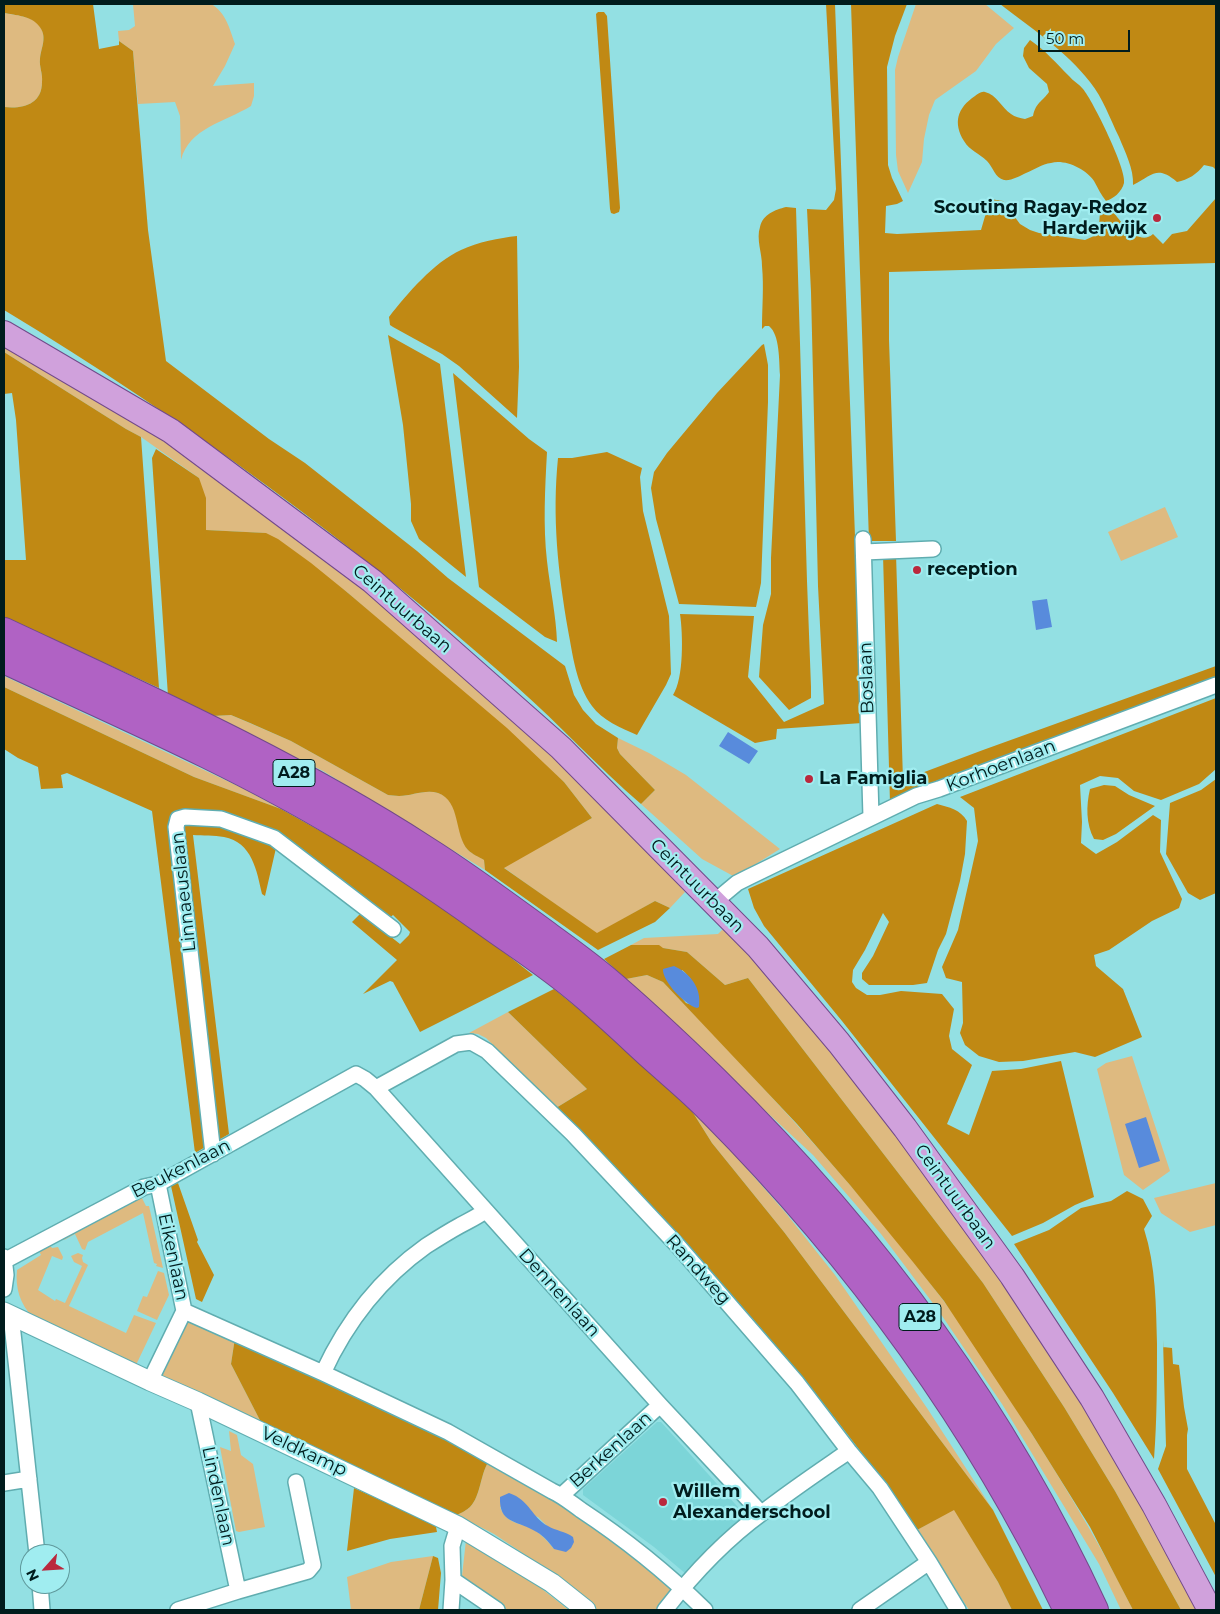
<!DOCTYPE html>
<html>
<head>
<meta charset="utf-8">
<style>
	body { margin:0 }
	#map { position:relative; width:1220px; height:1614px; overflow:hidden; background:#93e0e3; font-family:Montserrat,sans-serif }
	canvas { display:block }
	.frame { position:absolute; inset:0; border:5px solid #001c1d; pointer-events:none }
	.north { position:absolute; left:20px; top:1544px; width:50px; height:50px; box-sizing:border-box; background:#a0edf0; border:1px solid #60999c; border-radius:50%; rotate:244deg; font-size:14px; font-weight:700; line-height:20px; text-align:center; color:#001c1d }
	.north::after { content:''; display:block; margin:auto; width:18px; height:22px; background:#ba283d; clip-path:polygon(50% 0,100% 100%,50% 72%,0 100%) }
	.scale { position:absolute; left:1038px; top:30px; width:92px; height:22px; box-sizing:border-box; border:2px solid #001c1d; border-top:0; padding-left:6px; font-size:15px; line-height:18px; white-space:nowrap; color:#001c1d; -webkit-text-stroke:4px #a0edf0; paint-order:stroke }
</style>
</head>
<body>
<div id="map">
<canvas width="1220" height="1614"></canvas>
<div class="frame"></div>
<div class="north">N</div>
<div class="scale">50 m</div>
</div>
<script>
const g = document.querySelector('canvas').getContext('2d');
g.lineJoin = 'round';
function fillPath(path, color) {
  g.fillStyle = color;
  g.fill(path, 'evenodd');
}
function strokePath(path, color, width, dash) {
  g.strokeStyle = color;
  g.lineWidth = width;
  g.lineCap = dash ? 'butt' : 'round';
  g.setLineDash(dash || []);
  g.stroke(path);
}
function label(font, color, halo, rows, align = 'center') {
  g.font = font + ' Montserrat,sans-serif';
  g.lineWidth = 4.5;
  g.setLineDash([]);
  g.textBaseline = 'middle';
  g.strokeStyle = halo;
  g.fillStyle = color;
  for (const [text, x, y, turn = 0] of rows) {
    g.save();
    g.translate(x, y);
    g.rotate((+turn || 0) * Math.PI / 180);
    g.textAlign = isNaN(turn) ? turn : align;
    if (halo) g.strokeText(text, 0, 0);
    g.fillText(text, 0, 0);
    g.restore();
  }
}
const built = new Path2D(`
	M 657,1422 L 661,1422 L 746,1516 L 686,1574 L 654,1547 L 583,1495 L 583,1489 Z`);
const green = new Path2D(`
	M 133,4 L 211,4 C 226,12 230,30 235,44 L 225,66 L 213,86 L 254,83 L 254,96 L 251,106 C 225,122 189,128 181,160 L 180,116 L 175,102 L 138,104 L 133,51 L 119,41 L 118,31 L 129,30 L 135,26 Z
	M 916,4 L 985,4 L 1014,28 L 996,44 L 976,71 L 935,100 L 929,115 L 924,139 L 922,162 L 908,193 L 898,171 L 896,155 L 895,70 L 898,57 Z
	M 4,13 C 15,15 32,16 39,25 C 48,37 41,47 40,59 C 39,66 43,74 42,82 C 42,105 22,109 4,107 Z
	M 4,341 L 139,424 L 182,452 L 307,545 L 374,598 L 458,669 L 608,805 L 685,892 L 670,908 L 655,901 L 597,934 L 503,867 L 592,818 L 564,782 L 348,593 L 265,533 L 206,530 L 199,478 L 141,437 L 126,429 L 4,352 Z
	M 1165,507 L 1178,537 L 1121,561 L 1108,532 Z
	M 4,676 L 240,787 L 281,809 L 194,777 L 4,687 Z
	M 231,715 L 291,741 L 388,795 C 391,795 395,796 399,796 C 412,796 425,789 438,793 C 461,800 455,834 468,850 C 472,854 480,857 484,860 L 485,870 L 323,771 L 212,716 Z
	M 618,738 L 649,753 L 686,775 L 780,849 L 735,877 L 702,859 L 641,804 L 655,790 L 620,754 L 617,748 Z
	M 722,930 L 727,931 L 824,1040 L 926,1166 L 1082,1397 L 1200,1610 L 1181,1610 L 1115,1491 L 1064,1407 L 983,1283 L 748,978 L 725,985 L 687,952 L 663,948 L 631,945 L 644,938 L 718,934 Z
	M 647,975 L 663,982 C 761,1084 858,1187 943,1300 C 966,1330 986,1363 1007,1395 C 1052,1465 1096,1535 1133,1610 L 1121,1610 L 1099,1564 L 1002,1404 L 938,1310 L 881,1234 L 813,1155 L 732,1080 L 663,1012 L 626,979 Z
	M 508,1012 L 587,1089 L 556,1108 L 486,1038 L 478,1034 L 469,1033 Z
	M 1132,1056 L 1170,1171 L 1143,1190 L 1124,1175 L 1097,1069 L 1106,1063 Z
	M 690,1108 L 720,1138 L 785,1212 L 835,1275 L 927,1408 L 993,1510 L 784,1232 L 712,1143 Z
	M 1216,1183 L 1216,1225 L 1190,1232 L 1161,1213 L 1154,1198 Z
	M 140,1194 L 146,1206 L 149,1206 L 163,1268 L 156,1266 L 157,1264 L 154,1263 L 143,1213 L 88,1242 L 85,1250 L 82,1249 L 75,1234 L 64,1240 L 62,1236 Z
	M 50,1245 L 52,1248 L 58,1247 L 63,1257 L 62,1260 L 52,1256 L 38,1290 L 55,1301 L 56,1299 L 65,1303 L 82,1266 L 74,1262 L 71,1256 L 78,1253 L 83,1255 L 82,1258 L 83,1262 L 88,1265 L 69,1306 L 126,1333 L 134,1315 L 156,1323 L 136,1365 L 33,1317 C 20,1305 15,1287 17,1270 L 41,1255 L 39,1251 Z
	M 158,1271 L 164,1273 L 169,1295 L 157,1320 L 137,1311 L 143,1296 L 147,1297 Z
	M 189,1320 L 235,1338 L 231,1364 L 264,1428 L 163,1380 C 161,1361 176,1341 184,1324 Z
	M 229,1431 L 237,1435 L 241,1455 L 253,1464 L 265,1527 L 239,1532 L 236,1531 L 220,1447 L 231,1451 Z
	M 490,1459 L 525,1480 L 617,1543 L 673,1589 L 660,1610 L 597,1610 L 552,1573 L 515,1548 L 494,1534 L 457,1515 C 461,1513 467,1510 470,1507 C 481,1496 480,1473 490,1459 ZM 500,1507 L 538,1517 L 547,1526 L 554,1549 C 548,1541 541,1534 533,1529 C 518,1522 507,1524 500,1507 Z
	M 954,1509 L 998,1582 L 1012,1610 L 969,1610 L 917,1530 Z
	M 466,1540 L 524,1575 L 569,1610 L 507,1610 L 466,1580 L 462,1576 Z
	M 433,1556 L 419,1610 L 351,1610 L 347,1577 L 391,1562 Z`);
const forest = new Path2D(`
	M 4,4 L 93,4 L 99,49 L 119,45 L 119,41 L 133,51 L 148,230 L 166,361 L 269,439 L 305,463 L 417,551 L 448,578 L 565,666 L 574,695 L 583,710 L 596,724 L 618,738 L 617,748 L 620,754 L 655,790 L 641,804 C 598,767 560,725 517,687 C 357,546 186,420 4,310 L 4,107 C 22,109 42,105 42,82 C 43,74 39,66 40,59 C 41,47 48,37 39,26 C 32,16 15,15 4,13 Z
	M 826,4 L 835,4 L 862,723 L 777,729 L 776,739 L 755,743 L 673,695 C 684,678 683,634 680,614 L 754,616 L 748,677 L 784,722 L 824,704 L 818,586 L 811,292 L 807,209 L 826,210 L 834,200 L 836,189 Z
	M 851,4 L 907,4 L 895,36 L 887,67 L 888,165 L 892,178 L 903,201 L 897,204 L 886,206 L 885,233 L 897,234 L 981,230 L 990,199 L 1003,201 L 1020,224 L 1030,230 L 1039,233 L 1085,240 L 1094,236 L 1099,227 L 1100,211 L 1111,209 C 1119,219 1138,248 1153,234 L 1163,244 L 1172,234 L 1187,231 L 1216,198 L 1216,263 L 889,272 L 889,340 L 896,541 L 869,541 Z
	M 1000,4 L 1057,4 L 1059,5 L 1062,4 L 1216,4 L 1216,170 L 1213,167 L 1204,165 C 1197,174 1188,180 1177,182 C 1157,165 1153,175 1133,185 C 1134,169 1125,152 1119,137 C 1110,119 1103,98 1090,82 C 1066,51 1031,28 1000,4 Z
	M 598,12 L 604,12 L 607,16 L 620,208 L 619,212 L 614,214 L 611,213 L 610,209 L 596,14 Z
	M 1030,40 C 1045,50 1056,63 1069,76 C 1073,81 1079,84 1083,89 C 1093,101 1127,170 1124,183 C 1122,192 1113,199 1106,201 C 1101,195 1098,188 1094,181 C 1086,169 1065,159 1051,163 C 1042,164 1034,170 1026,173 C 1020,176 1011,181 1004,180 C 995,178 993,167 987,161 C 979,153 970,151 964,141 C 953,123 957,108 975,96 C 978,94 981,91 985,92 C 997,95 1002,108 1011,114 C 1015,117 1020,118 1025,119 L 1033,116 C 1036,102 1042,102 1049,92 L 1047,84 L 1029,68 L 1023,56 L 1024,48 Z
	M 786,207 L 796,208 L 807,581 L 811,687 L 811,698 L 789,710 L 759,677 L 763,625 L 771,594 L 771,558 L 780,375 C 779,361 780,335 769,326 L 765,326 L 762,329 C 762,308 764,287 762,266 C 762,253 756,239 760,227 C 763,214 775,210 786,207 Z
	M 517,236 L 519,367 L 517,418 L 459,366 L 442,354 L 393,327 L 390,325 L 389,317 C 407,294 434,262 461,250 C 478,242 499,238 517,236 Z
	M 388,335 L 440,364 L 466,577 L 419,539 L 411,521 L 411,504 L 403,425 Z
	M 764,344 L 768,365 L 768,402 L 761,583 L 756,607 L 679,604 L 656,519 L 651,488 L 654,472 L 667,453 L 717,393 L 762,345 Z
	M 4,352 L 126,429 L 141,437 L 159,688 L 4,617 L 4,560 L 26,560 L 16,420 L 12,393 L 4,394 Z
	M 453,373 L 529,439 L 547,452 C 545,489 543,525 547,561 C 550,588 556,615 557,642 L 545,637 L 479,587 Z
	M 156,449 L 199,478 L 206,498 L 206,530 L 266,533 L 278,539 L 311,563 L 348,593 L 507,728 L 564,782 L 592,818 L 504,868 L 597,933 L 655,901 L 670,908 L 655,922 L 598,950 L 485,870 L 484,860 C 479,857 472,854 468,850 C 454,835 461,801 438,793 C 425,789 412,796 399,796 C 395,796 391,795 388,795 L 291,741 L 250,723 L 231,715 L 212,716 L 168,696 L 152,458 Z
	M 607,452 L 642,468 L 640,477 L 643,511 L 669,616 L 671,674 L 666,685 L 637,735 C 621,728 602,720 592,706 C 576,684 573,656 568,630 C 558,571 552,518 558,458 L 572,458 Z
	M 896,554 L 903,780 L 983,750 L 1216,666 L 1216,682 L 890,803 L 883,555 Z
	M 4,687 L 194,777 L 281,809 L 367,857 L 462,919 L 533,975 L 420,1032 L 393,982 L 390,981 L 363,994 L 397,960 L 352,922 L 360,914 L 362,914 L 400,944 L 409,935 L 410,932 L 393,915 L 386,921 L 245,820 L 226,812 L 213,810 L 172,813 L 169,824 L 207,1146 L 195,1153 L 152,811 L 67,773 L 61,775 L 63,788 L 41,789 L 38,767 L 18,758 L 4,749 Z
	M 1216,698 L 1216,769 L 1199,784 L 1161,800 L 1134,791 L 1118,778 L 1100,776 L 1080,785 L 1082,822 L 1081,843 L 1096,854 L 1117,842 L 1153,815 L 1161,820 L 1160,852 L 1182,899 L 1179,908 L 1152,921 L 1109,950 L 1094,955 L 1096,966 L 1123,989 L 1142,1037 L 1095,1057 L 1075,1052 L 1023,1061 L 999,1062 L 979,1056 L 965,1045 L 960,1033 L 963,1023 L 962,982 L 946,978 L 942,967 L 958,930 L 978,841 L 974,808 L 960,797 Z
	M 1216,779 L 1216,893 L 1200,900 L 1188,893 L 1166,854 L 1170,803 L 1201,790 Z
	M 1104,785 L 1115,786 L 1129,795 L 1155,806 L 1116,834 L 1103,840 L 1094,839 C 1086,824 1086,806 1090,789 Z
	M 937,804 C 949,807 961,810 967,821 L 965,854 L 960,881 L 946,934 L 938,950 L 927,983 L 913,985 L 869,985 L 862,979 L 862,973 L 873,956 L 889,922 L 883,913 L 865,950 L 853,970 L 852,982 L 856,988 L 867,995 L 880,995 L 901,991 L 942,994 L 954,1009 L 949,1036 L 952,1049 L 972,1065 L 947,1124 L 969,1135 L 992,1071 L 1021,1069 L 1061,1061 L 1094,1197 L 1075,1205 L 1043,1223 L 1012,1236 L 842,1021 L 764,926 L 754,908 L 748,889 Z
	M 212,821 L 269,844 L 276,848 L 265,896 L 262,894 C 257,871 252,842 224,837 C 214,835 203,836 193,835 L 229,1134 L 215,1142 L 180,825 Z
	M 631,945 L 659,945 L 663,948 L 687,952 L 725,985 L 748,978 L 983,1283 L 1064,1407 L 1115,1491 L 1181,1610 L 1133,1610 L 1090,1527 L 1032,1434 L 944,1301 L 913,1262 L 850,1185 L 797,1124 L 663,982 L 647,975 L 626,979 L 604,959 ZM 682,970 C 692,978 701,993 698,1007 L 686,1003 L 681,997 Z
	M 554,989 L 623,1045 L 690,1108 L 712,1143 L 784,1232 L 993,1510 L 1043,1610 L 1012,1610 L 998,1582 L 954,1510 L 917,1530 C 813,1377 685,1240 556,1108 L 587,1089 L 508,1012 Z
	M 178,1183 L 198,1240 L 197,1242 L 214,1275 L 202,1302 L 196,1299 L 171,1186 Z
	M 1127,1191 L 1143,1199 L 1152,1216 L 1144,1229 C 1156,1266 1156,1306 1157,1344 C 1157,1382 1157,1420 1154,1459 L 1113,1393 L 1014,1244 L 1049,1230 L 1081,1208 L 1111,1201 Z
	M 235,1338 L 490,1459 C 480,1473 481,1496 470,1507 C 467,1510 461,1513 457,1515 L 264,1428 L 231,1364 Z
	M 1163,1340 L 1163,1347 L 1172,1348 L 1173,1364 L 1179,1365 L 1184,1407 L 1188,1429 L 1187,1435 L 1187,1469 L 1216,1525 L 1216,1577 L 1158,1469 L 1166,1446 Z
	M 354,1488 L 424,1520 L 436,1527 L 437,1532 L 390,1539 L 347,1551 Z
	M 433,1556 L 438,1558 L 441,1573 L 438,1610 L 419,1610 Z`);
const water = new Path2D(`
	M 1047,599 L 1052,627 L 1036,630 L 1032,601 Z
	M 728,732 L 758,751 L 749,764 L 719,746 Z
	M 674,966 C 690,973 702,988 699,1007 L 697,1008 C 685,1005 662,981 663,969 Z
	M 1146,1117 L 1160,1161 L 1139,1168 L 1125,1124 Z
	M 509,1493 C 530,1500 532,1518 548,1526 C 556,1531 565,1531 573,1537 L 574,1542 L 571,1548 L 566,1552 L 554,1549 C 548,1541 542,1534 533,1530 C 515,1520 499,1523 500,1497 Z`);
const minor = new Path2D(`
	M 863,539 L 871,817
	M 864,552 L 933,549
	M 713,903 L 737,883 L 749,877 L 916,796 L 939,789 L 1216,685
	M 376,1088 L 456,1044 L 471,1042 L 487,1051 L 573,1134 L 679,1247 L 797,1383 L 849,1451 L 880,1488 L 929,1562 L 958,1610
	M 213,1154 L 176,827 L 178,819 L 185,817 L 221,819 L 274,838 L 393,929
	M 4,1257 L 6,1275 L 4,1289
	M 4,1261 L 144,1187 L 158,1184 L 356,1074 L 365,1079 L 376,1088 L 660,1405 L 761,1513
	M 184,1311 L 323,1373 L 448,1432 L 552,1491 C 563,1496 571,1503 581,1510 C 625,1539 667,1573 705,1610
	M 11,1315 L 37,1554
	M 323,1373 C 346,1323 381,1278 426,1246 C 437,1239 448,1232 459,1226 C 468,1221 477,1217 485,1211
	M 150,1381 L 184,1311 L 158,1184
	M 198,1402 L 238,1591
	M 4,1483 L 29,1479
	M 562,1495 L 660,1405
	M 453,1580 L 497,1610
	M 40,1584 L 42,1610
	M 178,1610 L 238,1591 L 308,1571 L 313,1565 L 296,1482
	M 451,1610 L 453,1580 L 452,1546 L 458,1526
	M 665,1610 C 693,1574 725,1540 762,1513 C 790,1491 820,1471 849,1451
	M 860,1610 L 929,1562`);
const tertiary = new Path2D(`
	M 4,1312 L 150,1381 L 198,1402 L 458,1526 L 552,1583 L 586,1610`);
const primary = new Path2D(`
	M 4,333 L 171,431 L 372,581 L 561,748 L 758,947 L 839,1043 L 905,1128 L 1012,1276 L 1092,1398 L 1154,1505 L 1210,1610`);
const motorway = new Path2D(`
	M 4,632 C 147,699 292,764 425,850 C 468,877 508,907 549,937 C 567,950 585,963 603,978 C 641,1010 678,1045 714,1080 C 870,1233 1002,1411 1094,1610
	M 4,659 C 117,712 232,761 339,825 C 390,855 438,888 486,922 C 518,945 551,966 581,992 C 605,1012 628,1034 652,1056 C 672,1074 693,1091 711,1110 C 856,1256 979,1425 1068,1610`);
const markers = [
	[1157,218,5,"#ba283d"],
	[917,570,5,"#ba283d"],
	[809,779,5,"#ba283d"],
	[663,1502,5,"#ba283d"]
];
const shields = [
	[294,773,42],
	[920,1317,42]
];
const shieldNames = [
	["A28",294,773],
	["A28",920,1317]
];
const poiNames = [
	["Scouting Ragay-Redoz",1147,208,"right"],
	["Harderwijk",1147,229,"right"],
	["reception",927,570],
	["La Famiglia",819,779],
	["Willem",673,1492],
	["Alexanderschool",673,1513]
];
const streetNames = [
	["Ceintuurbaan",402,609,41],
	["Boslaan",867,678,-92],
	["Korhoenlaan",1001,766,-21],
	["Ceintuurbaan",697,886,45],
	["Linnaeuslaan",184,892,-96],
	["Beukenlaan",181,1169,-27],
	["Ceintuurbaan",955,1197,54],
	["Eikenlaan",173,1257,78],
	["Randweg",698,1270,48],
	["Dennenlaan",559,1293,48],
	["Berkenlaan",611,1450,-42],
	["Veldkamp",304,1452,25],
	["Lindenlaan",218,1496,78]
];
fillPath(built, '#7cd5d8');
fillPath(green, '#deba80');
fillPath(forest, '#c08914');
fillPath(water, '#588bdc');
strokePath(minor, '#60adb0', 18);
strokePath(tertiary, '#60adb0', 21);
strokePath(primary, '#724a8a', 26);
strokePath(motorway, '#724a8a', 30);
strokePath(minor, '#fff', 15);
strokePath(tertiary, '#fff', 19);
strokePath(primary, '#d0a1dc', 24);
strokePath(motorway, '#b062c4', 28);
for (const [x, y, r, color] of markers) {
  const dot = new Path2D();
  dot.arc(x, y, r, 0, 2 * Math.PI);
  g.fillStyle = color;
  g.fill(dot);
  strokePath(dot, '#a0edf0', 2);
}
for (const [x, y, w] of shields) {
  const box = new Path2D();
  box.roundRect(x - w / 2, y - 13.5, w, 27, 4);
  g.fillStyle = '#a0edf0';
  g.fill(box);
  strokePath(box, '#001c1d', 1);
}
label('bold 16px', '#001c1d', null, shieldNames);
label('bold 18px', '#001c1d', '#a0edf0', poiNames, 'left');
label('18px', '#001c1d', '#a0edf0', streetNames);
</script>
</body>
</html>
